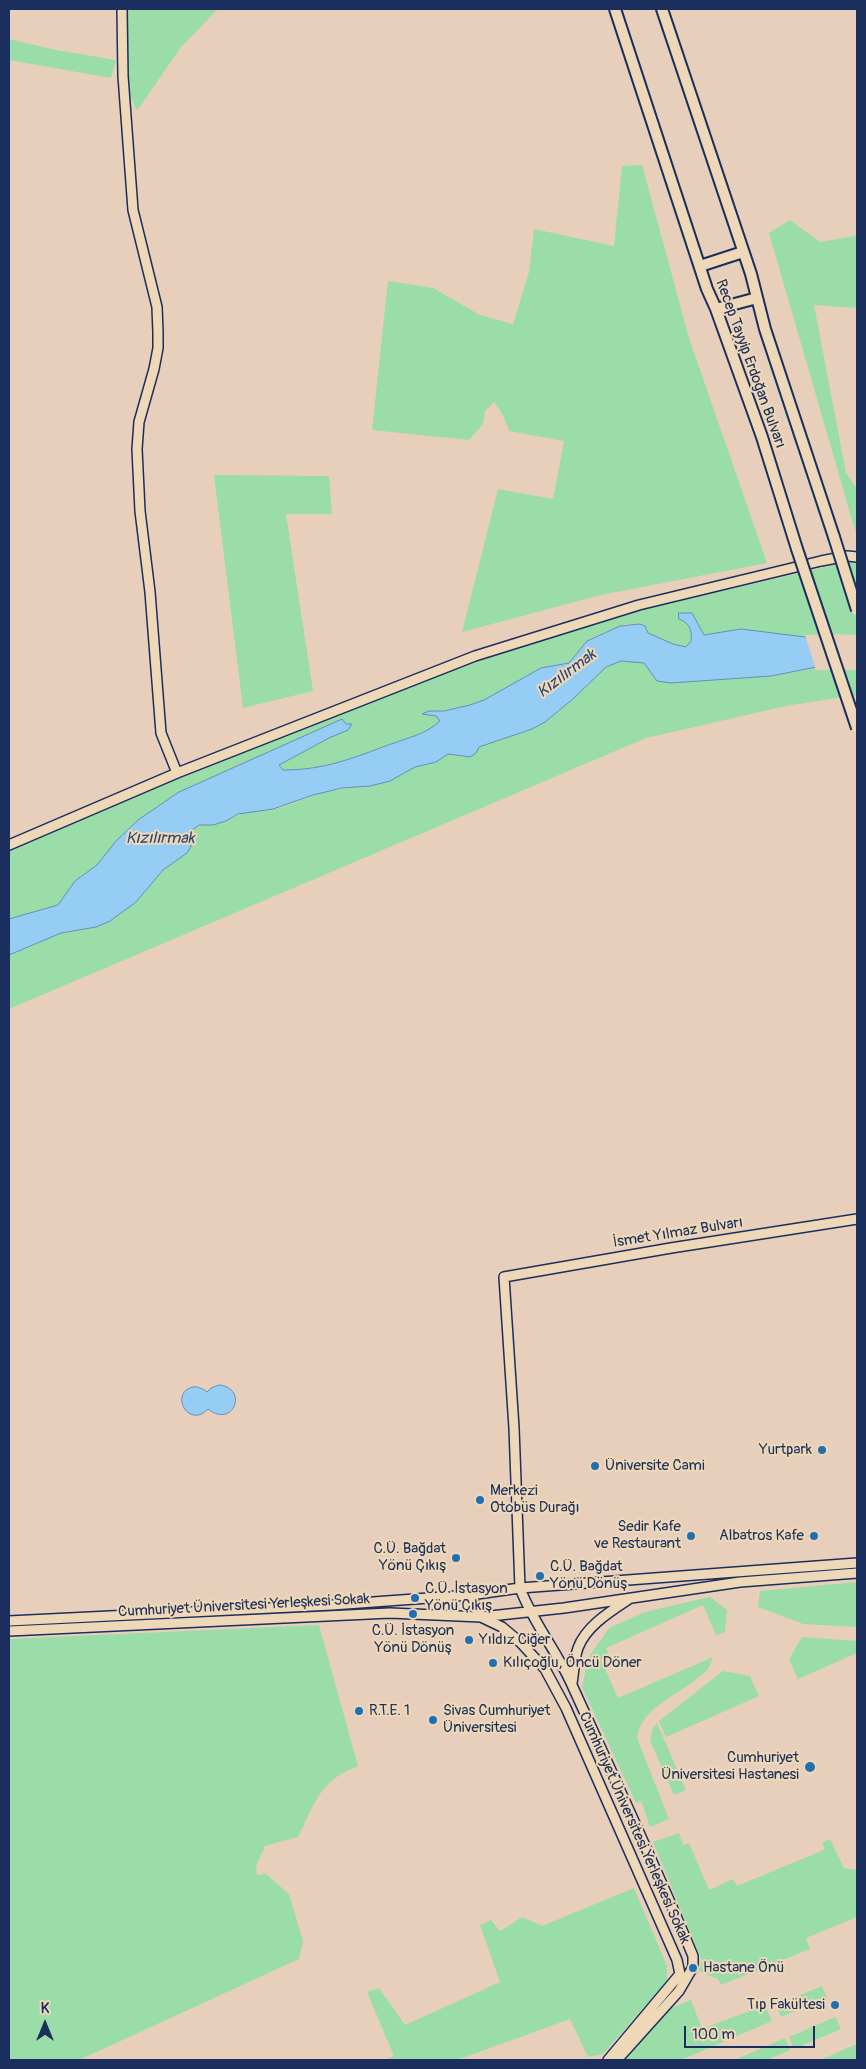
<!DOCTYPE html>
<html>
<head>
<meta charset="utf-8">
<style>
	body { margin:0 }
	#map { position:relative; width:866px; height:2069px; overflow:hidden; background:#e8cfbc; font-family:Pangolin,sans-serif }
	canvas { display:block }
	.frame { position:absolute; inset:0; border:10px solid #1b2f5e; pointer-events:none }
	.north { position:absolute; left:20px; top:1999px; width:50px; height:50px; -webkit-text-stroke:4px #eed8b7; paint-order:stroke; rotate:0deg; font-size:14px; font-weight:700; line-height:20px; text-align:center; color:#1b2f5e }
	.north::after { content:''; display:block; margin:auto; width:18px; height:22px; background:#1b2f5e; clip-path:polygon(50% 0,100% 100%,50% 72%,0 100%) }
	.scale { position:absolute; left:684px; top:2026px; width:131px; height:22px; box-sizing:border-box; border:2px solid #1b2f5e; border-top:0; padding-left:6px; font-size:15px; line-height:18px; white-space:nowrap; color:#1b2f5e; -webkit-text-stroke:4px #eed8b7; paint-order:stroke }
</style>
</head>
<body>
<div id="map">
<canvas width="866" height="2069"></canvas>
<div class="frame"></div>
<div class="north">K</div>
<div class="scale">100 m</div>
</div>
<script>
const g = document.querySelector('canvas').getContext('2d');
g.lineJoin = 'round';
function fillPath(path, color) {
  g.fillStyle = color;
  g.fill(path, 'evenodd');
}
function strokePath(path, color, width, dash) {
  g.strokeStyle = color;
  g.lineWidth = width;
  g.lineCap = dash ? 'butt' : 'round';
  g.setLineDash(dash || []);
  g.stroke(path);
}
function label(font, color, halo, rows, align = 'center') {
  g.font = font + ' Pangolin,sans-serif';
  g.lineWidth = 4;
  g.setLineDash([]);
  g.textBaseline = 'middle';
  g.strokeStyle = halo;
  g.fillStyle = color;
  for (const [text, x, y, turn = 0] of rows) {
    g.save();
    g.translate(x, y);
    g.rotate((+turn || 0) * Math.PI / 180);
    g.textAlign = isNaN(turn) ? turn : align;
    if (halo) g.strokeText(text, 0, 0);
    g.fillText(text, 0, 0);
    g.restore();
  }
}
const green = new Path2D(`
	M 126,9 L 218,9 L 181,47 L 137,111 L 129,94 Z
	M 9,39 L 56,50 L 116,60 L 111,78 L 9,60 Z
	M 642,165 L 689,338 L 767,563 L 601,595 L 462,632 L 498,489 L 553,499 L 564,441 L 509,431 L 503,415 L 494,402 L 485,411 L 483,424 L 469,440 L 372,430 L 388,281 L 433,288 L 480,315 L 513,324 L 529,272 L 534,229 L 614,246 L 622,166 Z
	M 790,220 L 820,242 L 855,236 L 857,234 L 857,308 L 814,305 L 846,473 L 857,489 L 857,537 L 769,233 Z
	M 214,475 L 329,476 L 332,514 L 286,514 L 313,691 L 243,708 Z
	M 847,562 L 857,563 L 857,637 L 805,637 L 741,629 L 704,635 L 692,613 L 686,622 C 692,631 693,638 686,647 L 673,644 L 648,633 L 645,626 L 626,624 L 593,637 L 587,641 L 569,663 L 541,668 L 484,700 L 457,709 L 429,711 L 424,714 L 436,716 L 440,721 C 426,734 408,738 391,744 C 353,758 325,770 283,770 L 279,765 L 335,735 L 346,724 L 342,719 L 179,792 L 138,820 L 116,841 L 97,865 L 75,881 L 58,905 L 9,919 L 9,851 L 179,777 L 477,661 L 641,610 Z
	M 621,661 L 644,663 L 671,683 L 771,676 L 816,667 L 857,667 L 857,695 L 786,706 L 646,738 L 9,1009 L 9,955 L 61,933 L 96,927 L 110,921 L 136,902 L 163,870 L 187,853 L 191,846 L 188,833 L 199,825 L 206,826 L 226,821 L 245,812 L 280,808 L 320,793 L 383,782 L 415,767 L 436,762 L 448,754 L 463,757 L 478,747 L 532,729 L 545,722 L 574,698 L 600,671 L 606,667 Z
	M 857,1582 L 857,1627 L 803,1624 L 758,1607 L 760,1591 Z
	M 710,1597 L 727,1610 L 725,1632 L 716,1635 L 703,1605 L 606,1648 L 609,1656 L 601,1660 L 618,1698 L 713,1657 C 711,1661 710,1668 706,1671 C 685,1693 641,1705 637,1738 L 669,1819 L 650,1827 L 641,1801 L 636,1803 L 582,1687 L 588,1658 L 609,1628 L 645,1612 Z
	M 319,1625 L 358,1766 C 320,1780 315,1803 298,1837 L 265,1846 L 256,1866 L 257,1875 L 266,1874 L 289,1894 L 303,1941 L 299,1959 L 79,2060 L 9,2060 L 9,1639 Z
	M 802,1637 L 857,1641 L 857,1653 L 798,1679 L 789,1659 Z
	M 723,1671 L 750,1676 L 759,1696 L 666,1737 L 659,1721 Z
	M 657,1723 L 686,1790 L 674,1795 L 650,1741 L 653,1728 Z
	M 679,1833 L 683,1845 L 689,1843 L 709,1890 L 733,1879 L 737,1886 L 819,1852 L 825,1849 L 822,1843 L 830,1839 L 844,1868 L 857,1870 L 857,1917 L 806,1938 L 810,1949 L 721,1985 L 718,1979 L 699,1971 L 702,1961 L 653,1842 Z
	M 634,1888 L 667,1966 L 667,1981 L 603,2054 L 588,2057 L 570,2019 L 457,2060 L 384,2060 L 394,2056 L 367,1992 L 379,1988 L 405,2025 L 500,1982 L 480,1925 L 491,1920 L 500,1931 L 522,1917 L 542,1926 Z
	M 822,1986 L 827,1998 L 781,2017 L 776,2005 Z
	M 691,2000 L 702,2029 L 765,2005 L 772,2021 L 681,2060 L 623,2060 L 666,2010 Z
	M 835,2017 L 841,2029 L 794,2049 L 789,2037 Z
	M 785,2038 L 790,2050 L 767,2060 L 740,2060 L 739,2058 Z
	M 857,2044 L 857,2060 L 820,2060 Z`);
const water = new Path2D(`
	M 679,613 L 692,613 L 704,635 L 741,629 L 805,637 L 819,637 L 816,667 L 771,676 L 671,683 L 657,681 L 644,663 L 621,661 L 606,667 L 574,698 L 545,722 L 532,729 L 479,747 L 476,753 L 470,757 L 448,754 L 436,762 L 415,767 L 390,781 L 370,786 L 342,788 L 313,795 L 273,809 L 238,814 L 226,821 L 213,825 L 199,825 L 188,833 L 191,846 L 187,853 L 163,870 L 136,902 L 110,921 L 96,927 L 61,933 L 9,955 L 9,919 L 58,905 L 75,881 L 97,865 L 116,841 L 138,820 L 179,792 L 342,719 L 346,724 L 352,724 L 348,730 L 329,738 L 279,765 L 283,770 C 325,770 353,758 391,744 C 408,738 426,734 440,721 L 436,716 L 422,714 L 429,711 L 444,711 L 470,705 L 484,700 L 541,668 L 569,663 L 587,641 L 620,626 L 640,624 L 645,626 L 648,633 L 673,644 L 686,647 L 691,641 C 692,630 690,623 679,619 Z
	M 220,1385 C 249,1389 233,1429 208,1409 C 188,1430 169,1392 193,1387 C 198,1386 203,1389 207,1392 L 211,1388 Z`);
const pier = new Path2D(`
	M 833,634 L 857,635 L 857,670 L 816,670 L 805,635 Z`);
const minor = new Path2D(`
	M 122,9 L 123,76 L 133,210 L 157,307 L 158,332 L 158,348 L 154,369 L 139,422 L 137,449 L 140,511 L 150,592 L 161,733 L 177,773
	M 9,845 L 177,773 L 475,656 L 639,605 L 821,561 L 847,556 L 857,557
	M 470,1595 L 481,1617 L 502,1627 L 520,1642 L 545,1669 L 566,1708 L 677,1960 L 680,1974 L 608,2060
	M 9,1621 L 332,1605 L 470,1595 L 520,1588 L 857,1563
	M 9,1631 L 390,1613 L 481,1617 L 564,1608 L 740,1582 L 857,1573
	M 572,1683 C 574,1672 574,1659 578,1648 C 586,1626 611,1611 629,1599
	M 617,2060 L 679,1991 L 693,1967 L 693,1956 C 655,1865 613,1775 572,1685 C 557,1651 533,1623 520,1588 L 514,1428 L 504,1277 L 671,1248 L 857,1219`);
const tertiary = new Path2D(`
	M 615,9 L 707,289 L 716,309 L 762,437 L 797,549
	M 662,9 L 751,274 L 765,329 L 834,537
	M 700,266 L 743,252
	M 716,309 L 757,298`);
const tertiaryBridge = new Path2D(`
	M 834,537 L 857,610
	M 797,549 L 857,728`);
const markers = [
	[822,1450,5,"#1f6fb2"],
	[595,1466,5,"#1f6fb2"],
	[480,1500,5,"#1f6fb2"],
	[691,1536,5,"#1f6fb2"],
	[814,1536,5,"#1f6fb2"],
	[456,1558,5,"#1f6fb2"],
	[540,1576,5,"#1f6fb2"],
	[415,1598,5,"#1f6fb2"],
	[413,1614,5,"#1f6fb2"],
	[469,1640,5,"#1f6fb2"],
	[493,1663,5,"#1f6fb2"],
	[359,1711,5,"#1f6fb2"],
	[433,1720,5,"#1f6fb2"],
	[810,1767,6,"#1f6fb2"],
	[693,1968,5,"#1f6fb2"],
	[835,2005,5,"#1f6fb2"]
];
const streetNames = [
	["Recep Tayyip Erdoğan Bulvarı",750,364,70],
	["İsmet Yılmaz Bulvarı",678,1233,-9],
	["Cumhuriyet Üniversitesi Yerleşkesi Sokak",244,1606,-3],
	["Cumhuriyet Üniversitesi Yerleşkesi Sokak",634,1828,66]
];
const poiNames = [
	["Yurtpark",812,1450,"right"],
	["Üniversite Cami",605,1466],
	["Merkezi",490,1491],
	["Otobüs Durağı",490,1508],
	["Sedir Kafe",681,1527,"right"],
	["ve Restaurant",681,1544,"right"],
	["Albatros Kafe",804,1536,"right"],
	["C.Ü. Bağdat",446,1549,"right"],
	["Yönü Çıkış",446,1566,"right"],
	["C.Ü. Bağdat",550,1567],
	["Yönü Dönüş",550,1584],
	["C.Ü. İstasyon",425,1589],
	["Yönü Çıkış",425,1606],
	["C.Ü. İstasyon",413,1631,"center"],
	["Yönü Dönüş",413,1648,"center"],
	["Yıldız Ciğer",479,1640],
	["Kılıçoğlu, Öncü Döner",503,1663],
	["R.T.E. 1",369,1711],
	["Sivas Cumhuriyet",443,1711],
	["Üniversitesi",443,1728],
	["Cumhuriyet",799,1758,"right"],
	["Üniversitesi Hastanesi",799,1775,"right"],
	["Hastane Önü",703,1968],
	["Tıp Fakültesi",825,2005,"right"]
];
const waterNames = [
	["Kızılırmak",567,674,-37],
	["Kızılırmak",160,839]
];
fillPath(green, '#9adda8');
fillPath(water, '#95cdf4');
strokePath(water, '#648eb8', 1);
fillPath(pier, '#e8cfbc');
strokePath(minor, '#1b2f5e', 12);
strokePath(tertiary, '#1b2f5e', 14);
strokePath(minor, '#eed8b7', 9);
strokePath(tertiary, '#eed8b7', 10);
strokePath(tertiaryBridge, '#1b2f5e', 14, []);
strokePath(tertiaryBridge, '#eed8b7', 10);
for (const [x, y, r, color] of markers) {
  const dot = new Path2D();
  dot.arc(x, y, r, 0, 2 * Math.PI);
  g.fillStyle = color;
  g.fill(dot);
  strokePath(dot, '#eed8b7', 2);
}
label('15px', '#1b2f5e', '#eed8b7', streetNames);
label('15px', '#1b2f5e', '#eed8b7', poiNames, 'left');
label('italic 16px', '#2d4774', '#eed8b7', waterNames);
</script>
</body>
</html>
